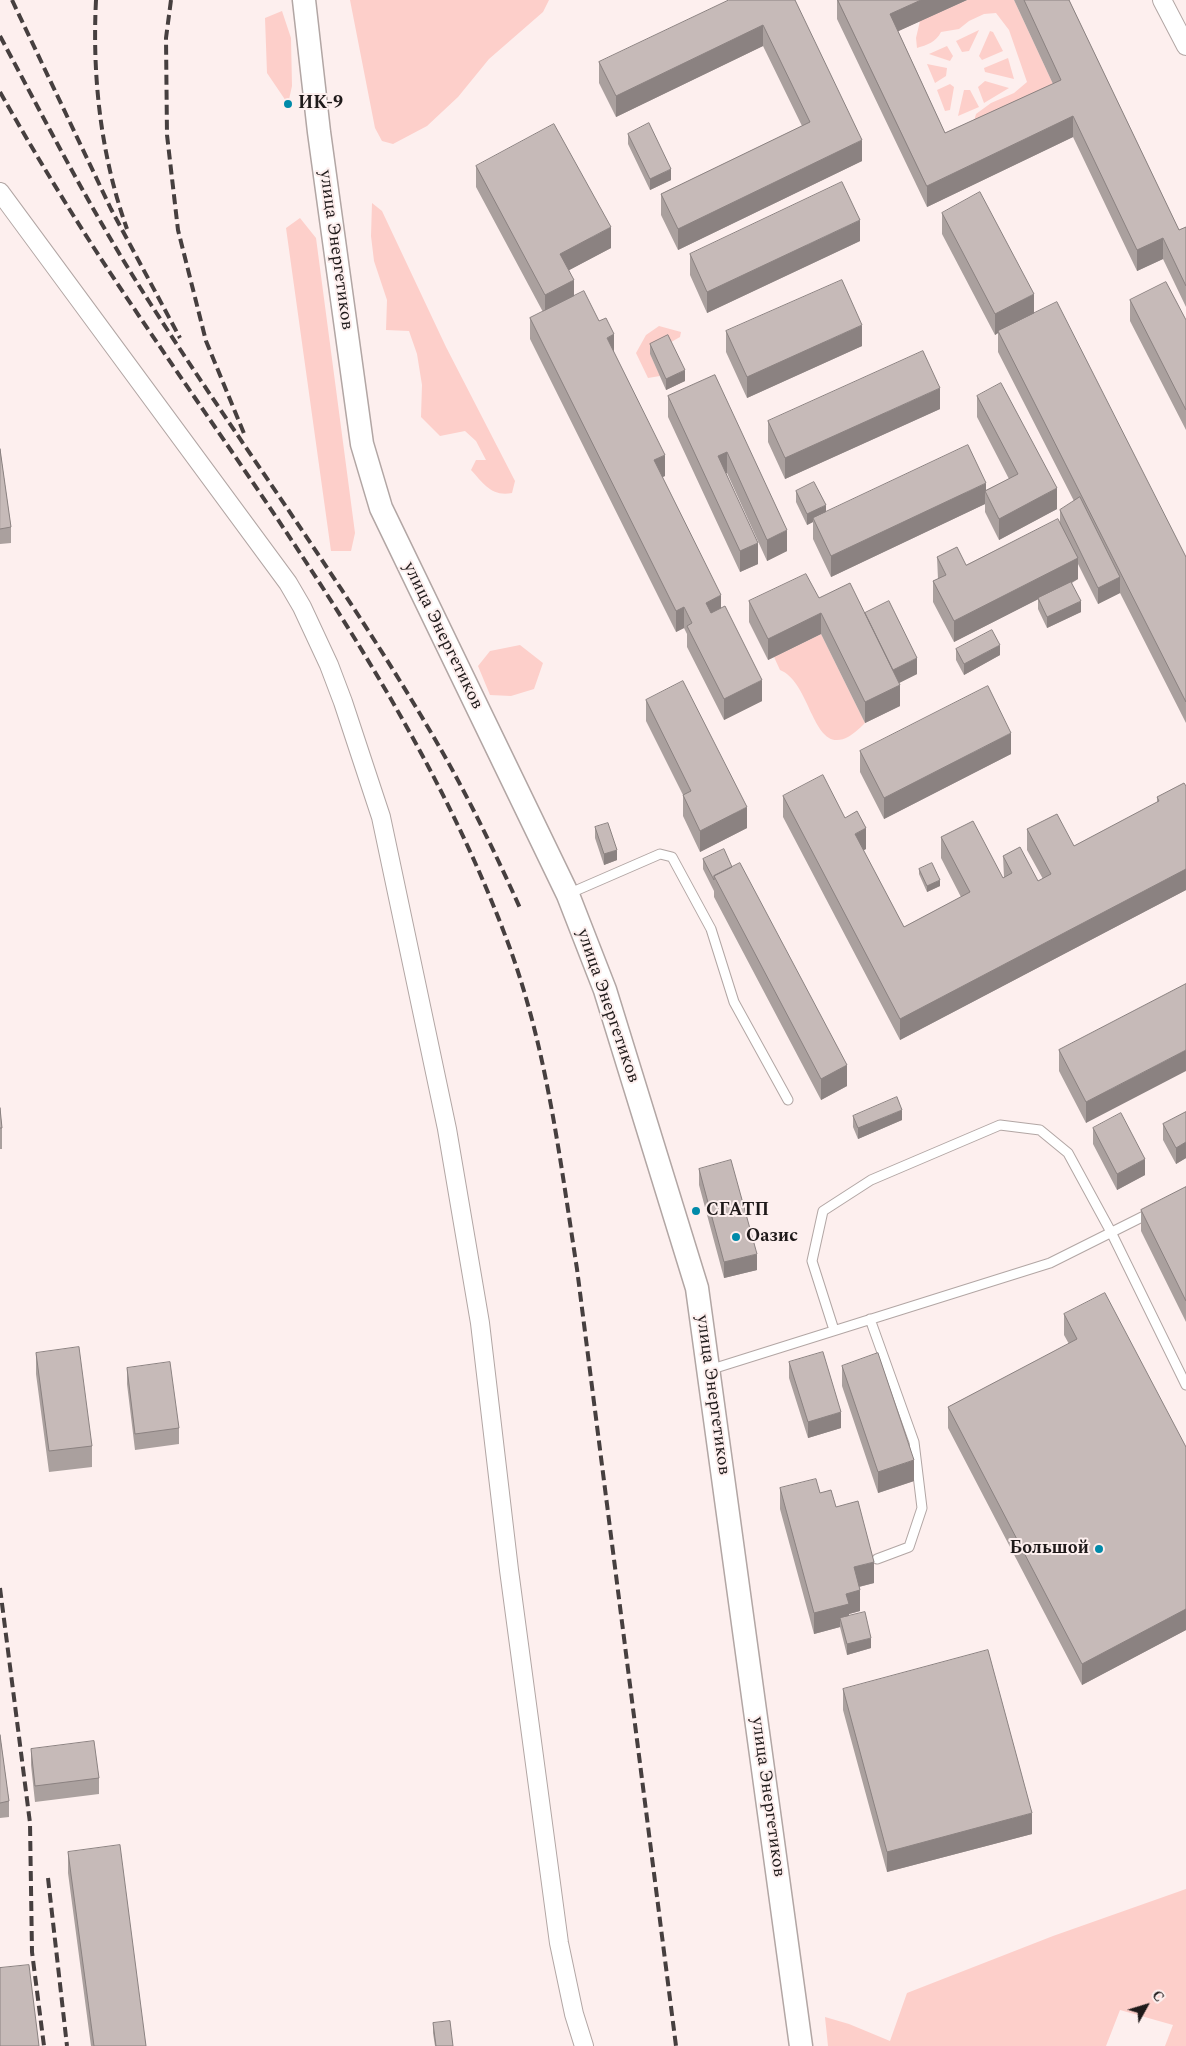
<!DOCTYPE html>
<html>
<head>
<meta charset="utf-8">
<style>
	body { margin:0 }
	#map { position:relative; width:1186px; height:2046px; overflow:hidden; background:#fdefee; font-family:Spectral,serif }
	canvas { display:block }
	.north { position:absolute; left:1121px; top:1981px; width:50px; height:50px; -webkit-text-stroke:4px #fdefee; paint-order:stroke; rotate:51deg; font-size:14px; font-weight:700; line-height:20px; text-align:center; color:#1f1a1a }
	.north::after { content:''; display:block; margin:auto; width:18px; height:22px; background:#1f1a1a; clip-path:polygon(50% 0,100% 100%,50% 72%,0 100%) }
</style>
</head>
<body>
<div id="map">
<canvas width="1186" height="2046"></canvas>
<div class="north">С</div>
</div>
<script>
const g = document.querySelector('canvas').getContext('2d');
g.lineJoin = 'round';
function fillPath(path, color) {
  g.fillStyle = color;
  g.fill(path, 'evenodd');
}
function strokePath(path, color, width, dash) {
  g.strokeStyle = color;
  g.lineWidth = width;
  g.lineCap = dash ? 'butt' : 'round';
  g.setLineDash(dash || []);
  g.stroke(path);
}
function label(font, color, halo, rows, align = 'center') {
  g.font = font + ' Spectral,serif';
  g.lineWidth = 4;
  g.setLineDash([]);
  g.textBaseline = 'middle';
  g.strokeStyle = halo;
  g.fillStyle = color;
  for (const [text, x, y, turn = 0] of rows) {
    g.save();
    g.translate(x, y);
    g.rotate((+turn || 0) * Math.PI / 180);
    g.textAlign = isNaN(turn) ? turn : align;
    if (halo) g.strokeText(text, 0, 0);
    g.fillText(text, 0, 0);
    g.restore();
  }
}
const green = new Path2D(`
	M 350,0 L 549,0 L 543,12 L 489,59 L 458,97 L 427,126 L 393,144 L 382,141 L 375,128 Z
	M 967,0 L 1014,0 L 1061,101 L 972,128 L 976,114 L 991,103 L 1014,93 L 1027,82 L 1009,30 L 996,13 L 984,14 L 969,21 L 959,29 L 941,32 C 936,42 927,45 917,48 L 916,38 L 920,21 Z
	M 282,11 L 291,38 L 292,86 L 288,104 L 267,73 L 265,18 Z
	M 979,30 L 969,51 L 962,52 L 956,41 Z
	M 990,31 L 993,32 L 1003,51 L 982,60 L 979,56 Z
	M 947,46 L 953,56 L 950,61 L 929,54 Z
	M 1008,58 L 1014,79 L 985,72 L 984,68 Z
	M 927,64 L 947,68 L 946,76 L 935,83 Z
	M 985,81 L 1009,88 L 984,103 L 978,87 Z
	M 950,84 L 954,87 L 950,110 L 945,111 L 937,90 Z
	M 964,90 L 970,90 L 979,107 L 958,116 Z
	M 372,203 L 382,211 L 446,347 L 515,481 L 512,493 C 492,497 484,484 471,470 L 476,460 L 486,460 L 476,441 L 465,431 L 440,436 L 421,417 L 422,385 L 417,354 L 409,331 L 386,330 L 387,300 L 374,261 L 371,236 Z
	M 300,218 L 316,238 L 355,533 L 351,551 L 331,551 L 286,228 Z
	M 659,326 L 681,332 L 680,337 L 650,354 L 660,376 L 648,378 L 636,353 L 646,335 Z
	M 821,634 L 865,723 C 812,778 816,684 780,670 L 774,657 Z
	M 520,645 L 543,663 L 534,689 L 511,696 L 490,695 L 478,666 L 490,651 Z
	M 1186,1889 L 1186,2046 L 1165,2046 L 1173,2025 L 1120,2010 L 1106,2046 L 828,2046 L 825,2017 L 849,2024 L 890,2041 L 907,1993 L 1053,1936 Z`);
const service = new Path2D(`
	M 568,894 L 660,854 L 672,857 L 711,929 L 734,1002 L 788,1100
	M 870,1319 L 914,1442 L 922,1508 L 909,1547 L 877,1559
	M 834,1330 L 812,1261 L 823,1211 L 871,1180 L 1000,1125 L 1040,1130 L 1068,1153 L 1111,1232 L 1186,1385
	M 709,1370 L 1050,1263 L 1150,1213`);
const minor = new Path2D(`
	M 1162,0 L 1186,46
	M 0,192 L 288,583 L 302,607 L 329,665 L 343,702 L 381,817 L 447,1129 L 480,1323 L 509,1570 L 559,1943 L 574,2014 L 584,2046`);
const tertiary = new Path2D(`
	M 304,0 L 319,132 L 362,444 L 381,508 L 568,895 L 605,990 L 697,1288 L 801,2046`);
const rail = new Path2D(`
	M 12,0 L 111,209 L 180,338
	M 96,0 C 92,78 101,156 127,229
	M 171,0 L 166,38 L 167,135 L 178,230 L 206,341 L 245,436
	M 0,36 C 48,126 95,218 150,303 C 248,456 358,603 448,762 C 474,809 498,859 520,908
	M 0,92 C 35,154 72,215 111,274 C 254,490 417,698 508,943 C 547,1048 560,1160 577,1269 L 676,2046
	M 0,1588 L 30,1823 L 32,1952 L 44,2046
	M 48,1878 L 67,2046`);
const wall = new Path2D(`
	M 795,0 L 862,161 L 678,250 L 661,215 L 661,194 L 802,126 L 763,46 L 616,117 L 599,83 L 599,62 Z
	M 837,0 L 967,0 L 898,31 L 945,133 L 1053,84 L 1014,0 L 1069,0 L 1179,230 L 1186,227 L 1186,307 L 1163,259 L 1137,271 L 1073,137 L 927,207 L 837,19 Z
	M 628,134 L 671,180 L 650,190 L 628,144 Z
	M 476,166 L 611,248 L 569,270 L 574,297 L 614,353 L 665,476 L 662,477 L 762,701 L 724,720 L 687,647 L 687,634 L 684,628 L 676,632 L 530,339 L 530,318 L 543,312 L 476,187 Z
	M 942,213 L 1034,314 L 1186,557 L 1186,723 L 1120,593 L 1098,604 L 1078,564 L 1078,579 L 1072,583 L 1081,612 L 1047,628 L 1038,609 L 1038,599 L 954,642 L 933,602 L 933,581 L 938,579 L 937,557 L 966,565 L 1060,522 L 1060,510 L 1074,501 L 998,352 L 998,333 L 995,335 L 942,234 Z
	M 860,241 L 707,313 L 690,275 L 690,254 Z
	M 1130,300 L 1186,320 L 1186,430 L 1130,321 Z
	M 726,331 L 862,346 L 747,398 L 726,352 Z
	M 650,344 L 685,381 L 666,390 L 650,354 Z
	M 715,375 L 787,551 L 767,561 L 727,473 L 726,473 L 758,564 L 740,572 L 668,417 L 668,396 Z
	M 977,396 L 1057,509 L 999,540 L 985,512 L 985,504 L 831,577 L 813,539 L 813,522 L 807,525 L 796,502 L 796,491 L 826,512 L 986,490 L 1009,479 L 977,417 Z
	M 940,409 L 785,479 L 768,442 L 768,421 Z
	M 0,449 L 11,527 L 11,543 L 0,544 Z
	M 819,598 L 865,613 L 917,674 L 899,683 L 900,706 L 865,723 L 821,634 L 768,660 L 749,622 L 749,601 Z
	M 956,649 L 1000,655 L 964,675 L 956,660 Z
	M 646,700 L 747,828 L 700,852 L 683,816 L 683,795 L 646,721 Z
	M 860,751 L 1011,754 L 884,819 L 860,772 Z
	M 1186,786 L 1186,890 L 900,1040 L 783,817 L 783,796 L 845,818 L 866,849 L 863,850 L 904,927 L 961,897 L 941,858 L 941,837 L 1003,878 L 1004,877 L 1003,856 L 1038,881 L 1043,879 L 1027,850 L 1027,829 L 1074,846 L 1157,803 L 1157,797 Z
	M 595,827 L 617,860 L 604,865 L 595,838 Z
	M 703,859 L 732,867 L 847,1086 L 821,1100 L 714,897 L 714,891 L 703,869 Z
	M 919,869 L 940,886 L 927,892 L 919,874 Z
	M 1186,984 L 1086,1123 L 1059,1071 L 1059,1050 Z
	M 0,1108 L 2,1128 L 2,1149 L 0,1149 Z
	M 1186,1112 L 1186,1158 L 1176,1164 L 1163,1140 L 1163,1124 Z
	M 853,1116 L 902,1120 L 858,1139 L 853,1127 Z
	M 1093,1128 L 1145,1175 L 1117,1190 L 1093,1144 Z
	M 699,1169 L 757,1270 L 724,1278 L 699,1185 Z
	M 1186,1187 L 1186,1322 L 1141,1231 L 1141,1210 Z
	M 1064,1314 L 1186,1447 L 1186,1630 L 1082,1685 L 948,1428 L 948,1407 L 1069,1344 L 1064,1335 Z
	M 36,1353 L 92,1446 L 92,1467 L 49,1472 L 36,1374 Z
	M 789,1362 L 841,1428 L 808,1438 L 789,1378 Z
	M 842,1366 L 914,1481 L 878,1493 L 842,1386 Z
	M 127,1368 L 179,1428 L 179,1444 L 135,1450 L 127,1384 Z
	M 780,1488 L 820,1493 L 836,1507 L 874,1583 L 859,1587 L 860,1611 L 849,1614 L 849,1616 L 871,1648 L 847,1655 L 840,1627 L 814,1634 L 780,1509 Z
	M 843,1689 L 1032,1834 L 887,1872 L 843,1710 Z
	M 0,1735 L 9,1801 L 9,1817 L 0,1818 Z
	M 31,1749 L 99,1778 L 99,1794 L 35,1802 L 31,1765 Z
	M 68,1852 L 146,2046 L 91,2046 L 68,1873 Z
	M 433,2023 L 453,2046 L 435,2046 L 433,2033 Z`);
const shadedWall = new Path2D(`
	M 921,0 L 967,0 L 890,35 L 890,14 Z
	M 763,25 L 763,46 L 616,117 L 616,96 Z
	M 1073,116 L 1073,137 L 927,207 L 927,186 Z
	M 862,140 L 862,161 L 678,250 L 678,229 Z
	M 671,169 L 671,180 L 650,190 L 650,179 Z
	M 860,220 L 860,241 L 707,313 L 707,292 Z
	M 611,227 L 611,248 L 560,275 L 560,254 Z
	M 1163,238 L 1163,259 L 1137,271 L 1137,250 Z
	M 574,280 L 574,301 L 545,316 L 545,295 Z
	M 1034,294 L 1034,315 L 998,331 L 998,333 L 995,335 L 995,314 Z
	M 862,325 L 862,346 L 747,398 L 747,377 Z
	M 614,334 L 614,355 L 607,338 Z
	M 685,370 L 685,381 L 666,390 L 666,379 Z
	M 940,388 L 940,409 L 785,479 L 785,458 Z
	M 727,452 L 727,473 L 718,477 L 718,456 Z
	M 665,455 L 665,476 L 654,481 L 654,460 Z
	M 986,483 L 986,493 L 985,491 L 985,504 L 831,577 L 831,556 Z
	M 1057,488 L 1057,509 L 999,540 L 999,519 Z
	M 826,505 L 826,516 L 813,518 L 813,522 L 807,525 L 807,514 Z
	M 787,530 L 787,551 L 767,561 L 767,540 Z
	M 758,543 L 758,564 L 740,572 L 740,551 Z
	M 1078,558 L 1078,579 L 954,642 L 954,621 Z
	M 1120,577 L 1120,593 L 1098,604 L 1098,588 Z
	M 721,595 L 721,616 L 706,624 L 706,603 Z
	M 1081,601 L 1081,612 L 1047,628 L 1047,617 Z
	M 684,607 L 684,628 L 676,632 L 676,611 Z
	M 821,613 L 821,634 L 768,660 L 768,639 Z
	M 1000,645 L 1000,655 L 964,675 L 964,664 Z
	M 917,658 L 917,674 L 891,687 L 891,671 Z
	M 762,680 L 762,701 L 724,720 L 724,699 Z
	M 900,685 L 900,706 L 865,723 L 865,702 Z
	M 1011,733 L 1011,754 L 884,819 L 884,798 Z
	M 747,807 L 747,828 L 700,852 L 700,831 Z
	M 866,828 L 866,849 L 855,855 L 855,834 Z
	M 617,850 L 617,860 L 604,865 L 604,854 Z
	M 1186,869 L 1186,890 L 900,1040 L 900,1019 Z
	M 940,880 L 940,886 L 927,892 L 927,886 Z
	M 1186,1050 L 1186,1071 L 1086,1123 L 1086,1102 Z
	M 847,1065 L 847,1086 L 821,1100 L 821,1079 Z
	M 902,1110 L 902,1120 L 858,1139 L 858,1128 Z
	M 1186,1142 L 1186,1158 L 1176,1164 L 1176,1148 Z
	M 1145,1159 L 1145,1175 L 1117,1190 L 1117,1174 Z
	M 757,1254 L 757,1270 L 724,1278 L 724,1262 Z
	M 841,1412 L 841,1428 L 808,1438 L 808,1422 Z
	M 914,1460 L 914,1481 L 878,1493 L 878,1472 Z
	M 874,1562 L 874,1583 L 854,1588 L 854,1567 Z
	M 860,1590 L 860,1611 L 849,1614 L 849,1625 L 840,1618 L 840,1627 L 814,1634 L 814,1613 L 846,1594 Z
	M 1186,1609 L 1186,1630 L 1082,1685 L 1082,1664 Z
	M 871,1638 L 871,1648 L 847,1655 L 847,1644 Z
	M 1032,1813 L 1032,1834 L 887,1872 L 887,1852 Z`);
const building = new Path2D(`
	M 729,0 L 795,0 L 862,140 L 678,229 L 661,194 L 810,122 L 763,25 L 616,96 L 599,62 Z
	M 838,0 L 921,0 L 890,14 L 945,133 L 1061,80 L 1024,0 L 1069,0 L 1179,230 L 1186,227 L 1186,286 L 1163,238 L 1137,250 L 1073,116 L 927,186 Z
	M 649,123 L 671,169 L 650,179 L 628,134 Z
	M 554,124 L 611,227 L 560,254 L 574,280 L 545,295 L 476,166 Z
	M 842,182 L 860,220 L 707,292 L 690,254 Z
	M 980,192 L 1034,294 L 995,314 L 942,213 Z
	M 842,280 L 862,325 L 747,377 L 726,331 Z
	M 1166,282 L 1186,320 L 1186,410 L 1130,300 Z
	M 584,291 L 599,321 L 606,318 L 614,334 L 607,338 L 665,455 L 654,460 L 721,595 L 706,603 L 711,613 L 725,606 L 762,680 L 724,699 L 687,626 L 692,623 L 684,607 L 676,611 L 530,318 Z
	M 1057,302 L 1186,557 L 1186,702 L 998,331 Z
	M 668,335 L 685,370 L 666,379 L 650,344 Z
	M 923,351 L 940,388 L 785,458 L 768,421 Z
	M 715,375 L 787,530 L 767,540 L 727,452 L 718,456 L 758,543 L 740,551 L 668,396 Z
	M 1001,383 L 1057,488 L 999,519 L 985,491 L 1018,474 L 977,396 Z
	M 968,445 L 986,483 L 831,556 L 813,518 Z
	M 0,449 L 11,527 L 0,529 Z
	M 814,482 L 826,505 L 807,514 L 796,491 Z
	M 1080,497 L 1120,577 L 1098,588 L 1060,510 Z
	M 1058,519 L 1078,558 L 954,621 L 933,581 L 946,575 L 937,557 L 957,547 L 966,565 Z
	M 806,574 L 819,598 L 850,583 L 900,685 L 865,702 L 821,613 L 768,639 L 749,601 Z
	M 1071,582 L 1081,601 L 1047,617 L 1038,598 Z
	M 889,601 L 917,658 L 893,670 L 865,613 Z
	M 992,630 L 1000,645 L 964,664 L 956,649 Z
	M 683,681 L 747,807 L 700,831 L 683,795 L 691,791 L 646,700 Z
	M 988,686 L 1011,733 L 884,798 L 860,751 Z
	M 823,775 L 845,818 L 857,811 L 866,828 L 855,834 L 904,927 L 970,892 L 941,837 L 973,821 L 1003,878 L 1012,873 L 1003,856 L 1020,847 L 1038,881 L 1051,874 L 1027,829 L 1057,814 L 1074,846 L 1159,801 L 1157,797 L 1184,783 L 1186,786 L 1186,869 L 900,1019 L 783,796 Z
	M 608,823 L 617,850 L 604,854 L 595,827 Z
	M 724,849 L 732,867 L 714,876 L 714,880 L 703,859 Z
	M 740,863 L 847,1065 L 821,1079 L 714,876 Z
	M 932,863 L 940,880 L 927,886 L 919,869 Z
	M 1186,984 L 1186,1050 L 1086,1102 L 1059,1050 Z
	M 897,1097 L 902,1110 L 858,1128 L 853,1116 Z
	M 0,1108 L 2,1128 L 0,1128 Z
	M 1186,1112 L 1186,1142 L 1176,1148 L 1163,1124 Z
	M 1121,1113 L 1145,1159 L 1117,1174 L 1093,1128 Z
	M 731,1160 L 757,1254 L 724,1262 L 699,1169 Z
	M 1186,1187 L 1186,1301 L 1141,1210 Z
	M 1105,1293 L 1186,1447 L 1186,1609 L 1082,1664 L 948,1407 L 1077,1339 L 1064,1314 Z
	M 79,1347 L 92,1446 L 49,1451 L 36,1353 Z
	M 823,1352 L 841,1412 L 808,1422 L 789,1362 Z
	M 878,1353 L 914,1460 L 878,1472 L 842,1366 Z
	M 170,1362 L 179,1428 L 135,1434 L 127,1368 Z
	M 816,1479 L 820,1493 L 831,1490 L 836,1507 L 858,1501 L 874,1562 L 854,1567 L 860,1590 L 846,1594 L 849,1604 L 814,1613 L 780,1488 Z
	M 865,1612 L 871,1638 L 847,1644 L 840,1618 Z
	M 988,1650 L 1032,1813 L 887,1852 L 843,1689 Z
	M 0,1735 L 9,1801 L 0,1803 Z
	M 94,1741 L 99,1778 L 35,1786 L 31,1749 Z
	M 120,1845 L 146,2046 L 94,2046 L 68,1852 Z
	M 29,1965 L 39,2046 L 0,2046 L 0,1968 Z
	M 450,2021 L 453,2046 L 436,2046 L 433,2023 Z`);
const markers = [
	[288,104,5,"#008aa9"],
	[696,1211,5,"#008aa9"],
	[736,1237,5,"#008aa9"],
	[1099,1549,5,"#008aa9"]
];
const poiNames = [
	["ИК-9",298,104],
	["СГАТП",706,1211],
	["Оазис",746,1237],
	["Большой",1089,1549,"right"]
];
const streetNames = [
	["улица Энергетиков",335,250,82],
	["улица Энергетиков",442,636,64],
	["улица Энергетиков",607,1006,71],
	["улица Энергетиков",712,1395,82],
	["улица Энергетиков",767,1797,82]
];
fillPath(green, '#fdcfca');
strokePath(service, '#b2a6a4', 11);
strokePath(minor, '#b2a6a4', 20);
strokePath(tertiary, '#b2a6a4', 25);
strokePath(service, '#fff', 9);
strokePath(minor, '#fff', 18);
strokePath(tertiary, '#fff', 22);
strokePath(rail, '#463f3f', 4, [10, 5]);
fillPath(wall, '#aaa09e');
fillPath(shadedWall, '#8b8281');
fillPath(building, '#c6bab8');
strokePath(building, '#8b8281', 1);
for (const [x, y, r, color] of markers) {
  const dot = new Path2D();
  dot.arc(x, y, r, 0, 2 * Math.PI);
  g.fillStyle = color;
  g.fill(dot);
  strokePath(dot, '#fdefee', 2);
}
label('bold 18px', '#1f1a1a', '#fdefee', poiNames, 'left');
label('18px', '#1f1a1a', '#fdefee', streetNames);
</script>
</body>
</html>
